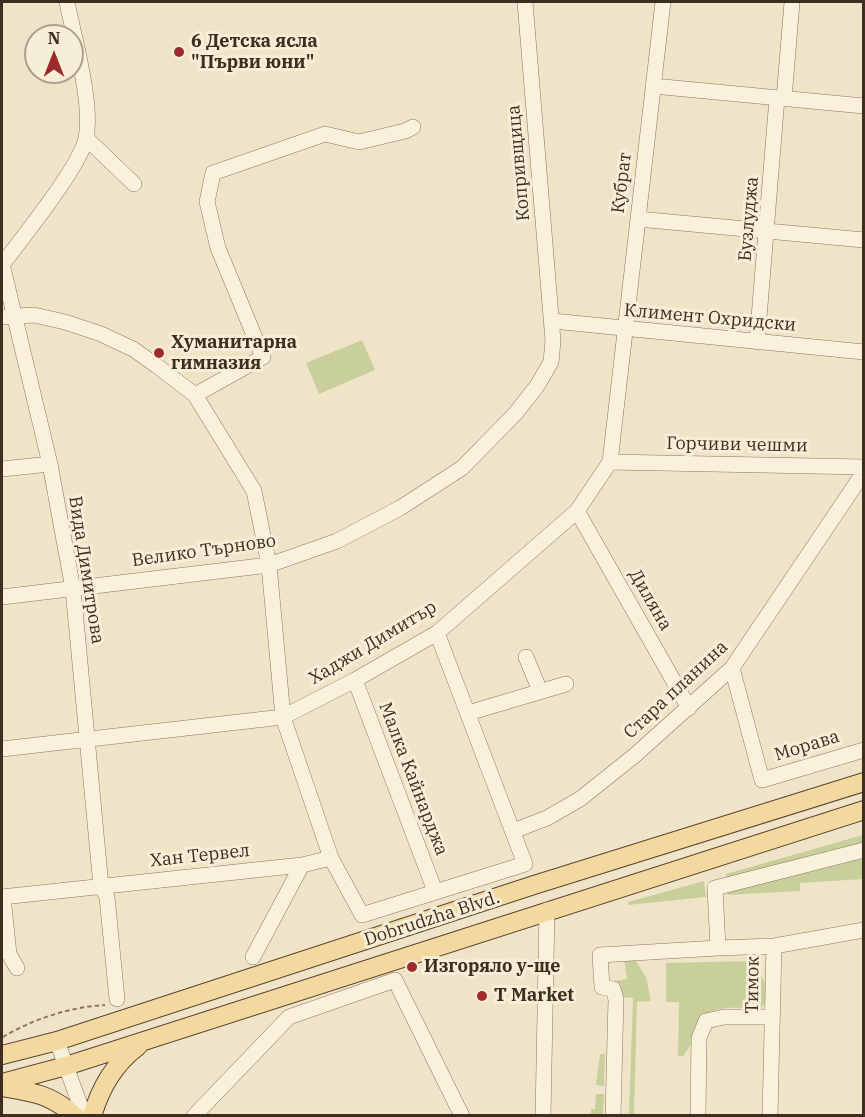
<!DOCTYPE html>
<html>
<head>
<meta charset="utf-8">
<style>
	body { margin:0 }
	#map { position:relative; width:865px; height:1117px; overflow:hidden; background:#f0e4c8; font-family:"IBM Plex Serif",serif }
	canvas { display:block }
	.frame { position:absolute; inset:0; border:3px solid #3d2e20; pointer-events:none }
	.north { position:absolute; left:24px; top:24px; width:60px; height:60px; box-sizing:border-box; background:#f7eed8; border:2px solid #ada18e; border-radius:50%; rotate:0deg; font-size:16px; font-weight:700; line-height:24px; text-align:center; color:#3d2e20 }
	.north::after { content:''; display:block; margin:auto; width:21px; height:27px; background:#9e2a2b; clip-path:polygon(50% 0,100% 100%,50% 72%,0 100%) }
</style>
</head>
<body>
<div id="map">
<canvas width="865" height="1117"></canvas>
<div class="frame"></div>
<div class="north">N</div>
</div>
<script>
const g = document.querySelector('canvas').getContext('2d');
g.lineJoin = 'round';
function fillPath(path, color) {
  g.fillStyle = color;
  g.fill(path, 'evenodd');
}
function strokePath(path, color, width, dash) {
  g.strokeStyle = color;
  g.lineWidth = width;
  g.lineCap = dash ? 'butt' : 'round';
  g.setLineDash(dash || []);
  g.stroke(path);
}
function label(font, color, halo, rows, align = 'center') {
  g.font = font + ' "IBM Plex Serif",serif';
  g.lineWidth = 6;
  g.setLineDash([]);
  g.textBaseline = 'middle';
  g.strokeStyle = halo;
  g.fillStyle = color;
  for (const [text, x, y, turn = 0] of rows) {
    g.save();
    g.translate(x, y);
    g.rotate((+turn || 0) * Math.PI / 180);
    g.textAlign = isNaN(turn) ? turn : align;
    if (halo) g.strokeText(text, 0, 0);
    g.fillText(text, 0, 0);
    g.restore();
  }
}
const green = new Path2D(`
	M 362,340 L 375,370 L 319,394 L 306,363 Z
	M 863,835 L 863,879 L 800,883 L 800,891 L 728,895 L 726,874 Z
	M 704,881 L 706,897 L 628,905 L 628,902 Z
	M 634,958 L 646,977 L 651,1001 L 637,1002 L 634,1115 L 629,1115 L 633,998 L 620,997 L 613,981 L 627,979 L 624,959 Z
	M 751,961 C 763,977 774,990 761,1009 C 737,1009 709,1001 699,1027 C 694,1038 691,1047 683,1056 L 678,1056 L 679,1002 L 666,1002 L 666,963 Z
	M 600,1054 L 605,1054 L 604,1086 L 596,1085 Z
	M 596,1094 L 604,1094 L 603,1115 L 591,1115 L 591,1109 L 595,1109 Z`);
const path = new Path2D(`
	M 3,1037 C 33,1019 70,1007 105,1005`);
const minor = new Path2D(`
	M 653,86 L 864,106
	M 784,99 L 792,2
	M 86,138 L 134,184
	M 638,219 L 864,240
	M 2,264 L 50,464 L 73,589 L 101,886 L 107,897 L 117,999
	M 2,265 C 22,238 80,167 86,138 C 93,104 74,38 67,2
	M 2,317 L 34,315 L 65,322 L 101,334 L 133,349 L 157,366 L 195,395 L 254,491 L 269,565 L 283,717 L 331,858 L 362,915 L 525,864 L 437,633
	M 553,321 L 864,352
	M 757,342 L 777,98
	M 195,395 L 263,357 L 218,248 L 207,202 L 213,173 L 325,134 L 359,142 L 405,131 L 413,127
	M 610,462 L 864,467
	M 2,469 L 50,464
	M 577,511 L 689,708
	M 2,597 L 269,565 L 337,541 L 400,508 L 462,468 L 515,414 L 537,386 L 551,362 L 553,341 L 525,2
	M 526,657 L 540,691
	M 732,668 L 762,780 L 864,750
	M 355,680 L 435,891
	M 468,713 L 566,684
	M 2,749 L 283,717 L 355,680 L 437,633 L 577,511 L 610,462 L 663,2
	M 513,831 L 547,818 L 580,799 L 634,756 L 732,668 L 864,472
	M 2,897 L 302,865 L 331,858
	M 3,897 L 9,954 L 17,968
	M 718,948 L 774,946 L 864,930
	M 253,957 L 302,865
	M 57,1041 L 84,1116
	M 194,1116 L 289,1017 L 395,980 L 462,1116
	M 543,1116 L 547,910
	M 613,1116 L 616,999 L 613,989 L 602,987 L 600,955 L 718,948 L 715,888 L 864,850
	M 698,1116 L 699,1038 L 706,1021 L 724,1017 L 772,1017
	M 770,1116 L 774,946`);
const major = new Path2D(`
	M 2,1055 L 57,1041 L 534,885 L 864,782
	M 2,1083 L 66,1066 L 864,810
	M 2,1087 C 33,1092 50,1094 75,1116
	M 92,1116 C 101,1087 114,1064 138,1046`);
const markers = [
	[179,52,6,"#9e2a2b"],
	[159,353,6,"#9e2a2b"],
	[412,967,6,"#9e2a2b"],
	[482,996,6,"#9e2a2b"]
];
const poiNames = [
	["6 Детска ясла",191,42],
	["\"Първи юни\"",191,63],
	["Хуманитарна",171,343],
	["гимназия",171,364],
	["Изгоряло у-ще",424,967],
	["T Market",494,996]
];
const streetNames = [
	["Копривщица",519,163,-95],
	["Кубрат",622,183,-83],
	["Бузлуджа",749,219,-85],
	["Климент Охридски",710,318,5],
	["Горчиви чешми",737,445,1],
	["Велико Търново",204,551,-8],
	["Вида Димитрова",86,570,81],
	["Диляна",650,600,60],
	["Хаджи Димитър",373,643,-31],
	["Стара планина",676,690,-43],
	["Морава",807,746,-17],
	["Малка Кайнарджа",413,779,69],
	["Хан Тервел",200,856,-6],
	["Dobrudzha Blvd.",432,919,-18],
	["Тимок",753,985,-89]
];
fillPath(green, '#c9cf9b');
strokePath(minor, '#8d765c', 16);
strokePath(major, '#5b4430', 20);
strokePath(path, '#8d765c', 2, [4.5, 3]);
strokePath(minor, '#faf1dc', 15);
strokePath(major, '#f3d9a0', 18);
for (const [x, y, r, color] of markers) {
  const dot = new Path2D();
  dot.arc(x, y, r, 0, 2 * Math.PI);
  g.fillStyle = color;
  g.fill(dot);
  strokePath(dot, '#f7eed8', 2);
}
label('bold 18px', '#3d2e20', '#f7eed8', poiNames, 'left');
label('18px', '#3d2e20', '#f7eed8', streetNames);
</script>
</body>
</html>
